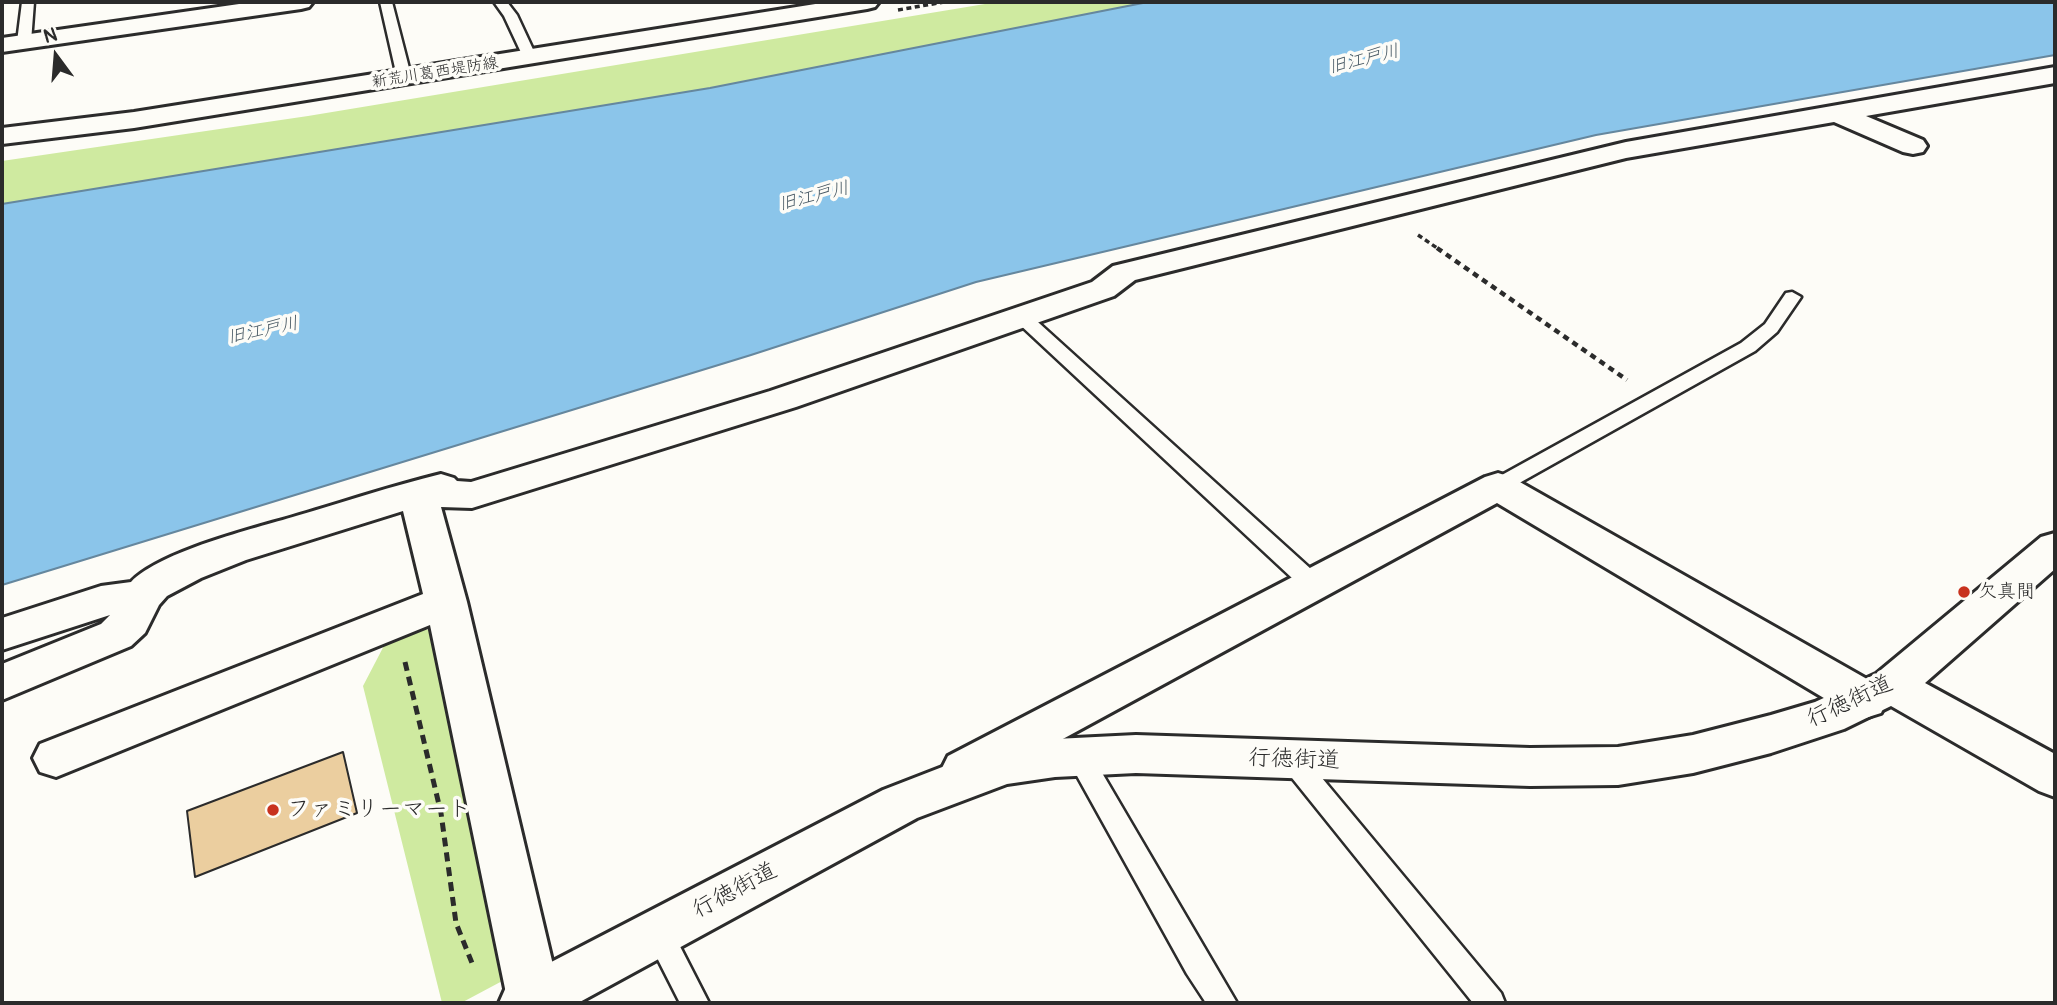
<!DOCTYPE html>
<html>
<head>
<meta charset="utf-8">
<style>
	body { margin:0 }
	#map { position:relative; width:2057px; height:1005px; overflow:hidden; background:#fdfcf7; font-family:Pangolin,sans-serif }
	canvas { display:block }
	.frame { position:absolute; inset:0; border:4px solid #2b2b2b; pointer-events:none }
	.north { position:absolute; left:21px; top:21px; width:70px; height:70px; -webkit-text-stroke:5px #fdfcf7; paint-order:stroke; rotate:344deg; font-size:19px; font-weight:700; line-height:28px; text-align:center; color:#2b2b2b }
	.north::after { content:''; display:block; margin:auto; width:24px; height:32px; background:#2b2b2b; clip-path:polygon(50% 0,100% 100%,50% 72%,0 100%) }
</style>
</head>
<body>
<div id="map">
<canvas width="2057" height="1005"></canvas>
<div class="frame"></div>
<div class="north">N</div>
</div>
<script>
const g = document.querySelector('canvas').getContext('2d');
g.lineJoin = 'round';
function fillPath(path, color) {
  g.fillStyle = color;
  g.fill(path, 'evenodd');
}
function strokePath(path, color, width, dash) {
  g.strokeStyle = color;
  g.lineWidth = width;
  g.lineCap = dash ? 'butt' : 'round';
  g.setLineDash(dash || []);
  g.stroke(path);
}
function label(font, color, halo, rows, align = 'center') {
  g.font = font + ' Pangolin,"Klee One",sans-serif';
  g.lineWidth = 7;
  g.setLineDash([]);
  g.textBaseline = 'middle';
  g.strokeStyle = halo;
  g.fillStyle = color;
  for (const [text, x, y, turn = 0] of rows) {
    g.save();
    g.translate(x, y);
    g.rotate((+turn || 0) * Math.PI / 180);
    g.textAlign = isNaN(turn) ? turn : align;
    if (halo) g.strokeText(text, 0, 0);
    g.fillText(text, 0, 0);
    g.restore();
  }
}
const green = new Path2D(`
	M 997,2 L 1148,2 L 710,88 L 2,204 L 2,161 L 308,116 Z
	M 420,626 L 434,633 L 506,979 L 461,1003 L 442,1003 L 363,686 L 388,638 Z`);
const water = new Path2D(`
	M 1148,2 L 2055,2 L 2055,55 L 1596,135 L 976,282 L 751,355 L 2,585 L 2,204 L 710,88 Z`);
const building = new Path2D(`
	M 343,752 L 357,813 L 195,877 L 187,811 Z`);
const pathFar2 = new Path2D(`
	M 898,10 L 944,2
	M 1418,235 L 1440,250`);
const pathFar1 = new Path2D(`
	M 1437,248 L 1627,380`);
const path = new Path2D(`
	M 405,662 L 441,813 L 456,923 L 472,963`);
const lane = new Path2D(`
	M 22,2 L 34,2 L 31,42 L 24,46 L 17,42 Z
	M 380,2 L 392,2 L 409,68 L 407,71 L 402,72 L 395,68 Z
	M 494,2 L 507,2 L 517,15 L 537,58 L 535,61 L 525,61 L 504,16 Z
	M 1792,292 L 1801,297 L 1777,332 L 1755,351 L 1505,491 L 1491,491 L 1488,486 L 1491,481 L 1741,343 L 1765,324 L 1786,293 Z
	M 1023,313 L 1029,314 L 1322,579 L 1325,585 L 1322,591 L 1314,593 L 1306,591 L 1017,322 L 1014,318 L 1017,314 Z
	M 1079,746 L 1088,749 L 1237,1003 L 1206,1003 L 1187,974 L 1066,756 L 1070,749 Z
	M 1293,751 L 1302,754 L 1501,993 L 1505,1003 L 1473,1003 L 1284,768 L 1280,761 L 1284,754 Z
	M 658,919 L 668,923 L 709,1003 L 680,1003 L 644,932 L 648,923 Z`);
const street = new Path2D(`
	M 253,2 L 313,2 L 309,7 L 301,9 L 2,52 L 2,38 Z
	M 2055,67 L 2055,83 L 1866,116 L 1923,140 L 1927,146 L 1923,152 L 1913,154 L 1903,152 L 1834,122 L 1626,158 L 1135,280 L 1114,296 L 796,407 L 472,508 L 441,507 L 467,602 L 562,1003 L 508,1003 L 430,625 L 56,777 L 40,772 L 33,758 L 40,744 L 423,594 L 403,511 L 246,560 L 201,578 L 167,596 L 159,605 L 145,633 L 131,646 L 2,700 L 2,664 L 101,624 L 110,615 L 2,650 L 2,618 L 101,586 L 131,582 C 161,551 253,529 296,516 C 344,502 392,486 441,474 L 454,478 L 457,481 L 471,482 L 770,391 L 1092,282 L 1113,266 L 1626,142 Z
	M 1498,473 L 1511,477 L 1881,687 L 1887,700 L 1881,713 L 1865,718 L 1849,713 L 1497,503 L 980,784 L 964,789 L 948,784 L 941,770 L 948,756 L 1485,477 Z`);
const secondary = new Path2D(`
	M 828,2 L 879,2 L 875,7 L 867,9 L 134,128 L 2,144 L 2,128 L 134,112 Z
	M 2055,533 L 2055,569 L 1925,683 L 2055,754 L 2055,797 L 2039,791 L 1891,706 L 1844,729 L 1771,753 L 1693,773 L 1618,785 L 1530,786 L 1136,773 L 1055,777 L 1007,784 L 917,818 L 578,1003 L 499,1003 L 507,985 L 883,790 L 950,764 L 1007,746 L 1055,739 L 1136,735 L 1530,748 L 1618,747 L 1693,735 L 1771,715 L 1815,702 L 1876,674 L 2041,537 Z`);
const markers = [
	[1964,592,7,"#c8321e"],
	[273,810,7,"#c8321e"]
];
const farStreetnames = [
	["新荒川葛西堤防線",435,73,-9]
];
const farWaternames = [
	["旧江戸川",1364,60,-14],
	["旧江戸川",814,197,-14],
	["旧江戸川",263,331,-12]
];
const poiNames = [
	["欠真間",1978,592]
];
const nearStreetnames = [
	["行徳街道",1850,702,-25],
	["行徳街道",1294,760,2],
	["行徳街道",735,891,-28]
];
const nearPoinames = [
	["ファミリーマート",287,810]
];
fillPath(green, '#cfeaa0');
fillPath(water, '#8bc5ea');
strokePath(water, '#65879e', 2);
fillPath(building, '#ebce9f');
strokePath(building, '#2b2b2b', 2);
strokePath(lane, '#2b2b2b', 5);
strokePath(street, '#2b2b2b', 6);
strokePath(secondary, '#2b2b2b', 6);
strokePath(pathFar2, '#2b2b2b', 3.5, [5, 3.5]);
strokePath(pathFar1, '#2b2b2b', 4.5, [6, 5]);
strokePath(path, '#2b2b2b', 5, [9, 6]);
fillPath(lane, '#fdfcf7');
fillPath(street, '#fdfcf7');
fillPath(secondary, '#fdfcf7');
for (const [x, y, r, color] of markers) {
  const dot = new Path2D();
  dot.arc(x, y, r, 0, 2 * Math.PI);
  g.fillStyle = color;
  g.fill(dot);
  strokePath(dot, '#fdfcf7', 2.5);
}
label('16px', '#2b2b2b', '#fdfcf7', farStreetnames);
label('italic 18px', '#485964', '#fdfcf7', farWaternames);
label('19px', '#2b2b2b', '#fdfcf7', poiNames, 'left');
label('23px', '#2b2b2b', '#fdfcf7', nearStreetnames);
label('23px', '#2b2b2b', '#fdfcf7', nearPoinames, 'left');
</script>
</body>
</html>
